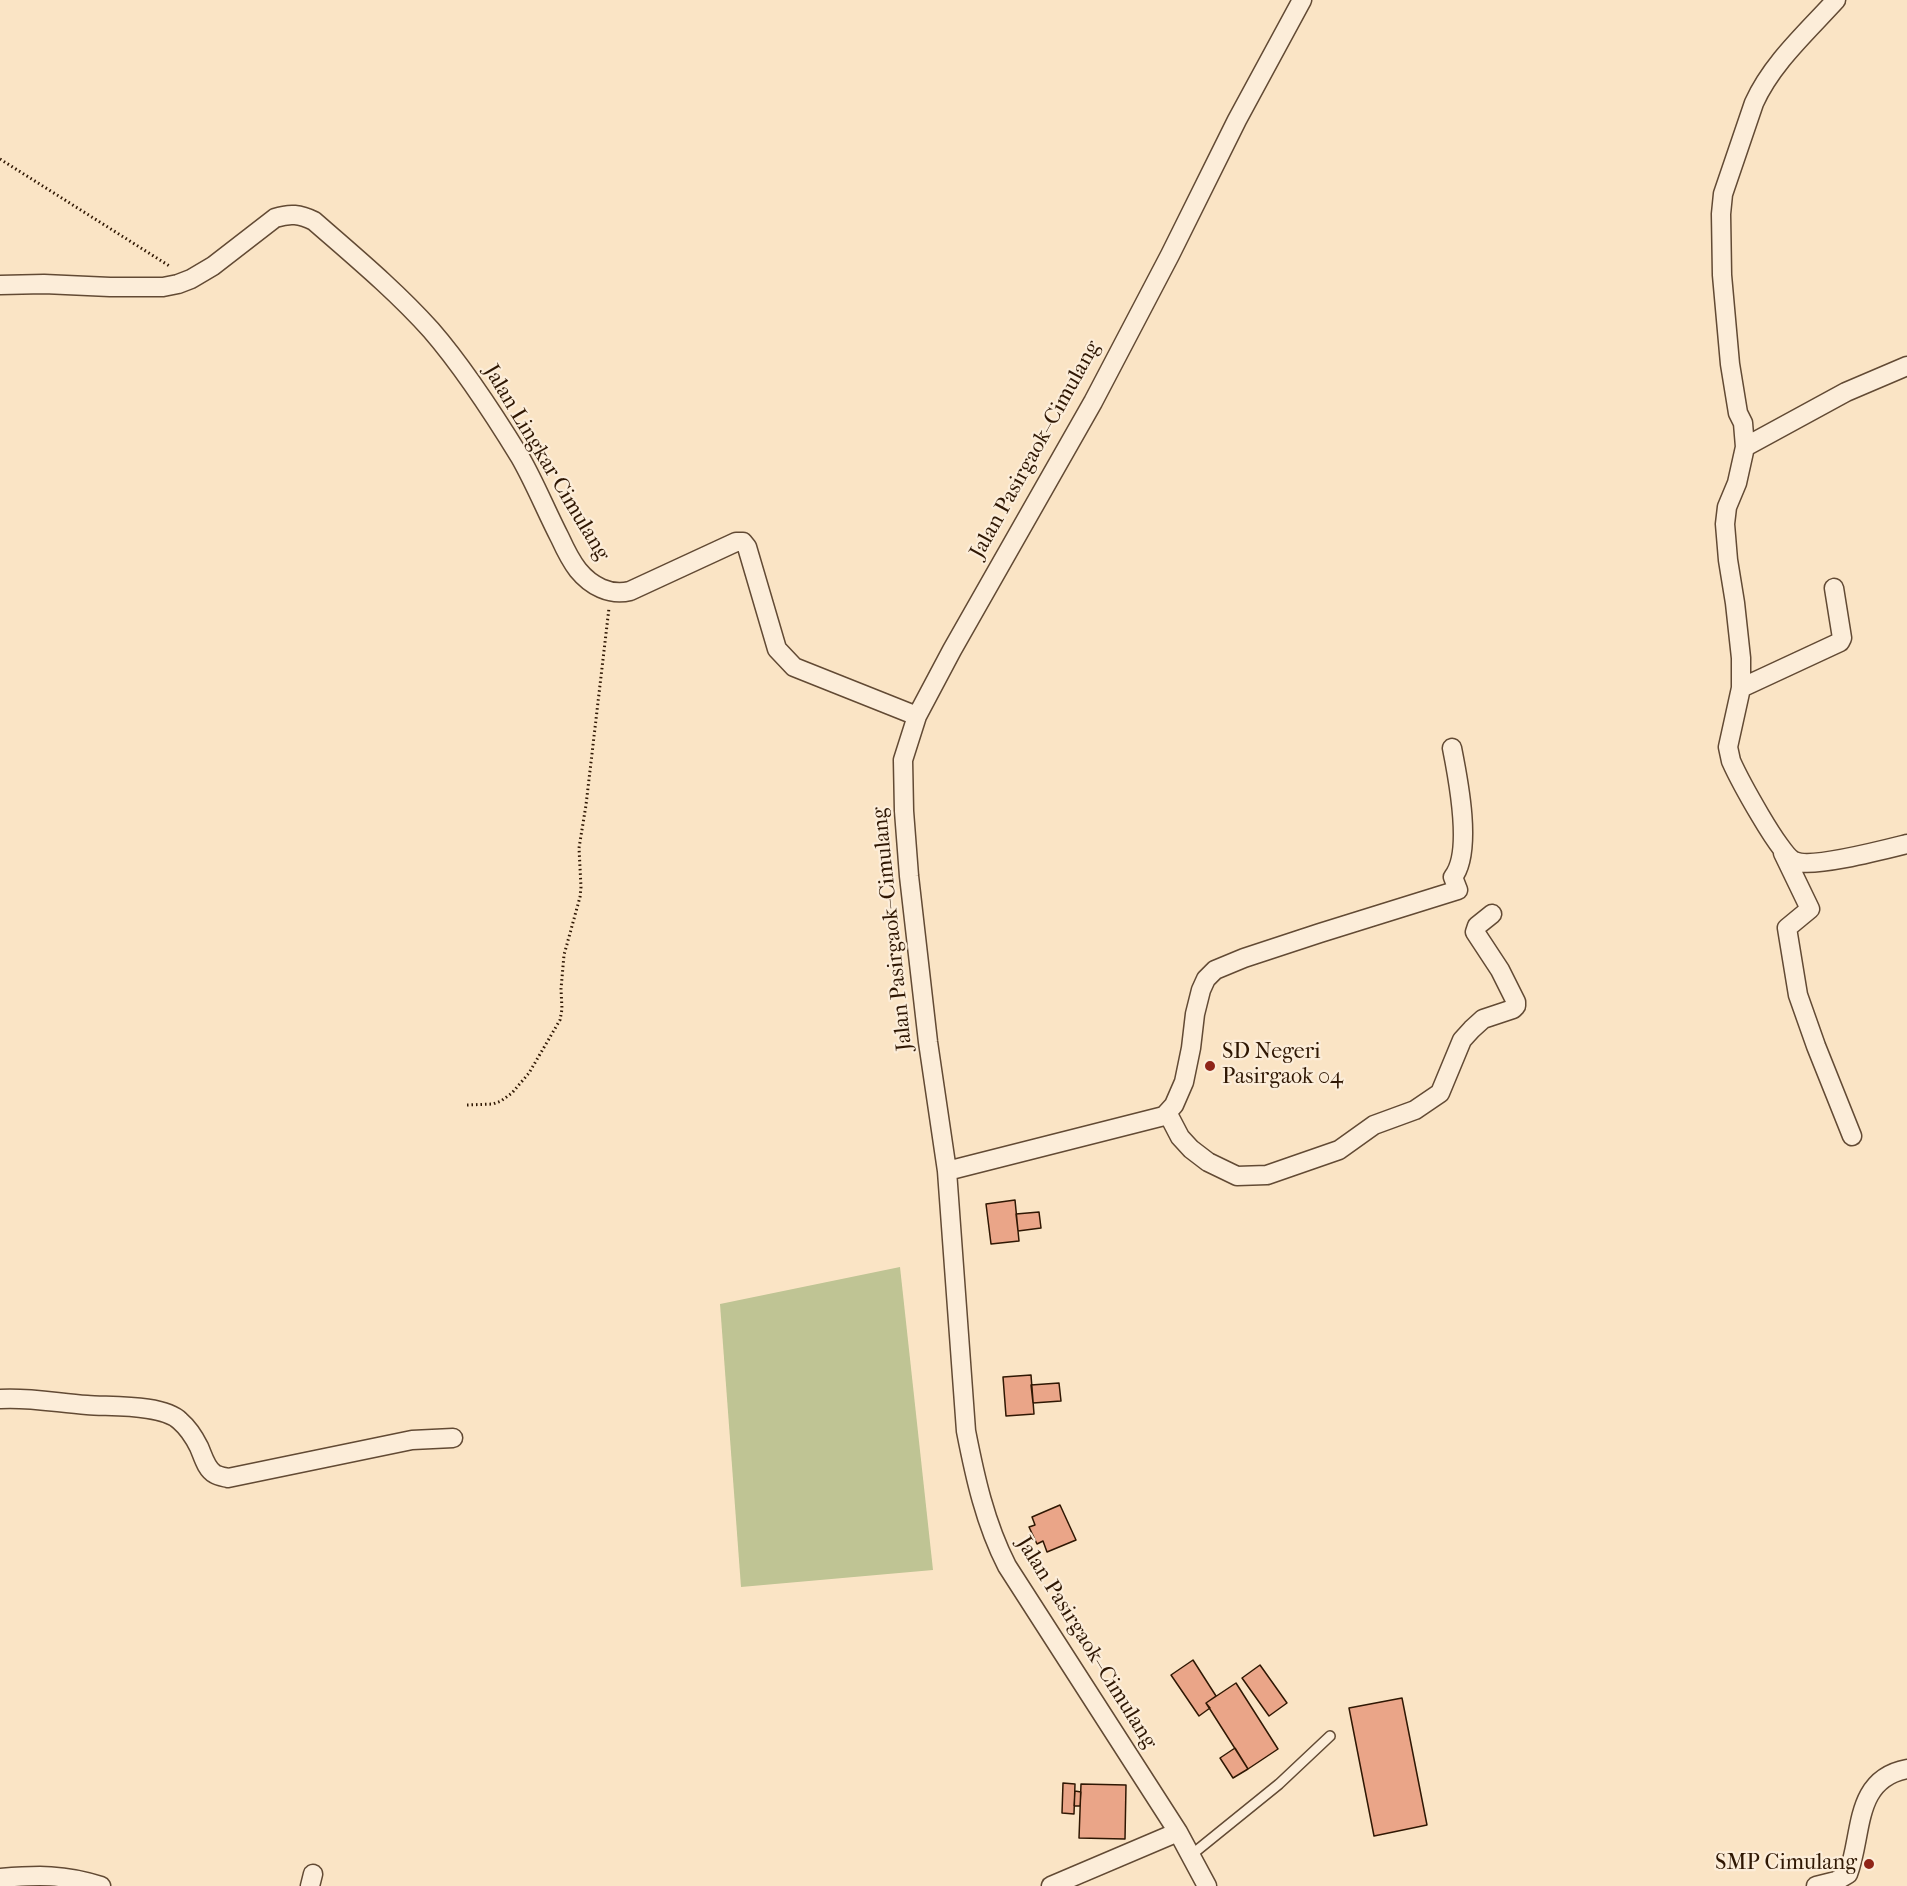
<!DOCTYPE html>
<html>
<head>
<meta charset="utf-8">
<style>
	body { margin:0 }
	canvas { display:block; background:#fae4c5 }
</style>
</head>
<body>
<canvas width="1907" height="1886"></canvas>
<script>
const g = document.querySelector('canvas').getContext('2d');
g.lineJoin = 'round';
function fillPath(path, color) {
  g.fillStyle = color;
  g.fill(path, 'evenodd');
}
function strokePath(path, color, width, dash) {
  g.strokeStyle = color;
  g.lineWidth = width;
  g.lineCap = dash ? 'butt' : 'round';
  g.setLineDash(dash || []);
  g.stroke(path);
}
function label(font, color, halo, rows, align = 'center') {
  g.font = font + ' "IM FELL French Canon",serif';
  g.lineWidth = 4.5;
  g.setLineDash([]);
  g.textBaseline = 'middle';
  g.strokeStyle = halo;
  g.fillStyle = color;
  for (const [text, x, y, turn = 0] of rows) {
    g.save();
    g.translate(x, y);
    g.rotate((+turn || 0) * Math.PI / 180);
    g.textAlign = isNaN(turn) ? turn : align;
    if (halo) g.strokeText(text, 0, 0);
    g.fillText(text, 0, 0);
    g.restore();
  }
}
const green = new Path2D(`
	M 900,1267 L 933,1570 L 741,1587 L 720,1304 Z`);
const building = new Path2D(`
	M 1015,1200 L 1019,1241 L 991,1244 L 986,1204 Z
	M 1039,1212 L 1041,1228 L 1018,1231 L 1016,1214 Z
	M 1031,1375 L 1034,1414 L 1006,1416 L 1003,1377 Z
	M 1059,1383 L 1061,1401 L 1033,1403 L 1031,1385 Z
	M 1060,1505 L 1076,1540 L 1047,1552 L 1043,1541 L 1037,1544 L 1029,1527 L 1035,1525 L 1032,1517 Z
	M 1193,1660 L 1216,1696 L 1206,1703 L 1210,1708 L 1199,1716 L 1171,1675 Z
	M 1260,1665 L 1287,1703 L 1269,1716 L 1242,1678 Z
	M 1236,1683 L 1278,1749 L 1248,1769 L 1206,1703 Z
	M 1402,1698 L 1427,1825 L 1374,1836 L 1349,1708 Z
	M 1235,1748 L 1248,1769 L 1233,1778 L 1220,1758 Z
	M 1063,1783 L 1075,1784 L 1074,1814 L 1062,1813 Z
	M 1081,1784 L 1126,1785 L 1125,1839 L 1079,1838 Z
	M 1075,1791 L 1081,1792 L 1080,1806 L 1074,1806 Z`);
const path = new Path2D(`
	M 0,159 L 171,267
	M 467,1105 L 493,1104 L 501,1101 L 512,1093 L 529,1073 L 560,1020 L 562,1009 L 561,989 L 564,955 L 580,897 L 581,887 L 579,848 L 586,805 L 609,608`);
const service = new Path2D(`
	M 1190,1856 L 1279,1784 L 1330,1736`);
const minor = new Path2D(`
	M 1836,0 C 1807,32 1772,63 1754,103 L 1723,194 L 1721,214 L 1722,275 L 1730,364 L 1738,413 L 1743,423 L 1745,447 L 1846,392 L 1907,366
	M 0,285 L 44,284 L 110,287 L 163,287 L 178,284 L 191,279 L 213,266 L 275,218 C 290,213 300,214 314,221 C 354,256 395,290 431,330 C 464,368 493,413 520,457 C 535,483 546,511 560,538 C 565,549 571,561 578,570 C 591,586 610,596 630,591 L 736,542 L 743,542 L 747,547 L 777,649 L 794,667 L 917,716
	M 1745,447 L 1737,483 L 1727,507 L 1725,524 L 1728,560 L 1735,603 L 1741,658 L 1741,688 L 1728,747 L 1731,761 C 1739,779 1780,855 1794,861 C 1811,869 1887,849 1907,844
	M 1741,688 L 1840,642 L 1842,638 L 1834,588
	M 1783,853 L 1810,909 L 1787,928 L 1798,995 L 1816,1046 L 1852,1136
	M 1168,1114 L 1180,1137 L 1191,1149 L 1208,1162 L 1237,1176 L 1267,1175 L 1339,1150 L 1374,1125 L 1415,1110 L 1440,1093 L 1462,1040 L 1472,1029 L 1483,1019 L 1513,1009 L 1516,1006 L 1516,1002 L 1500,970 L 1475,932 L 1477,926 L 1492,914
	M 947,1171 L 1164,1116 L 1174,1105 L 1184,1082 L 1191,1048 L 1195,1014 L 1201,990 L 1206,979 L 1215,970 L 1244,958 L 1320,933 L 1458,890 L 1453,877 C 1473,852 1458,778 1452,748
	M 0,1399 C 29,1397 58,1403 87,1405 C 110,1407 163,1404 180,1421 C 187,1427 195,1439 199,1447 C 203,1456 206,1469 215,1474 C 218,1476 224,1477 228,1478 L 412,1440 L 453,1438
	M 0,1878 C 38,1875 64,1874 101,1886
	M 310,1886 L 313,1874
	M 1051,1886 L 1178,1832
	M 1207,1886 L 1178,1832 L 1007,1566 C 985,1523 975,1477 966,1431 L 947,1171 L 928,1042 L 909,876 L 904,811 L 903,760 L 917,716 L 952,650 L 1093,402 L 1170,255 L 1237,120 L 1302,0
	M 1816,1886 L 1836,1881 L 1848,1874 C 1863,1835 1853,1779 1907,1769`);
const markers = [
	[1210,1066,6,"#8f2418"],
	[1869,1864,6,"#8f2418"]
];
const streetNames = [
	["Jalan Pasirgaok–Cimulang",1036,450,-61],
	["Jalan Lingkar Cimulang",546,463,59],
	["Jalan Pasirgaok–Cimulang",893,929,-96],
	["Jalan Pasirgaok–Cimulang",1086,1643,58]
];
const poiNames = [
	["SD Negeri",1222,1053],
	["Pasirgaok 04",1222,1078],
	["SMP Cimulang",1857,1864,"right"]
];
fillPath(green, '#bfc494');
fillPath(building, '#eaa588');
strokePath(building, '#2f1703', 1.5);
strokePath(service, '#624a34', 12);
strokePath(minor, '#624a34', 21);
strokePath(path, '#2f1703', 3, [1.5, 3]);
strokePath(service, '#fcedd9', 9);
strokePath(minor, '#fcedd9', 18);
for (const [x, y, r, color] of markers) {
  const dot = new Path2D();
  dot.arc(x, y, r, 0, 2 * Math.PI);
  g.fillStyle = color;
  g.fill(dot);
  strokePath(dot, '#fcedd9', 2);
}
label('22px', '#2f1703', '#fcedd9', streetNames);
label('22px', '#2f1703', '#fcedd9', poiNames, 'left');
</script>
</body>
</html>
